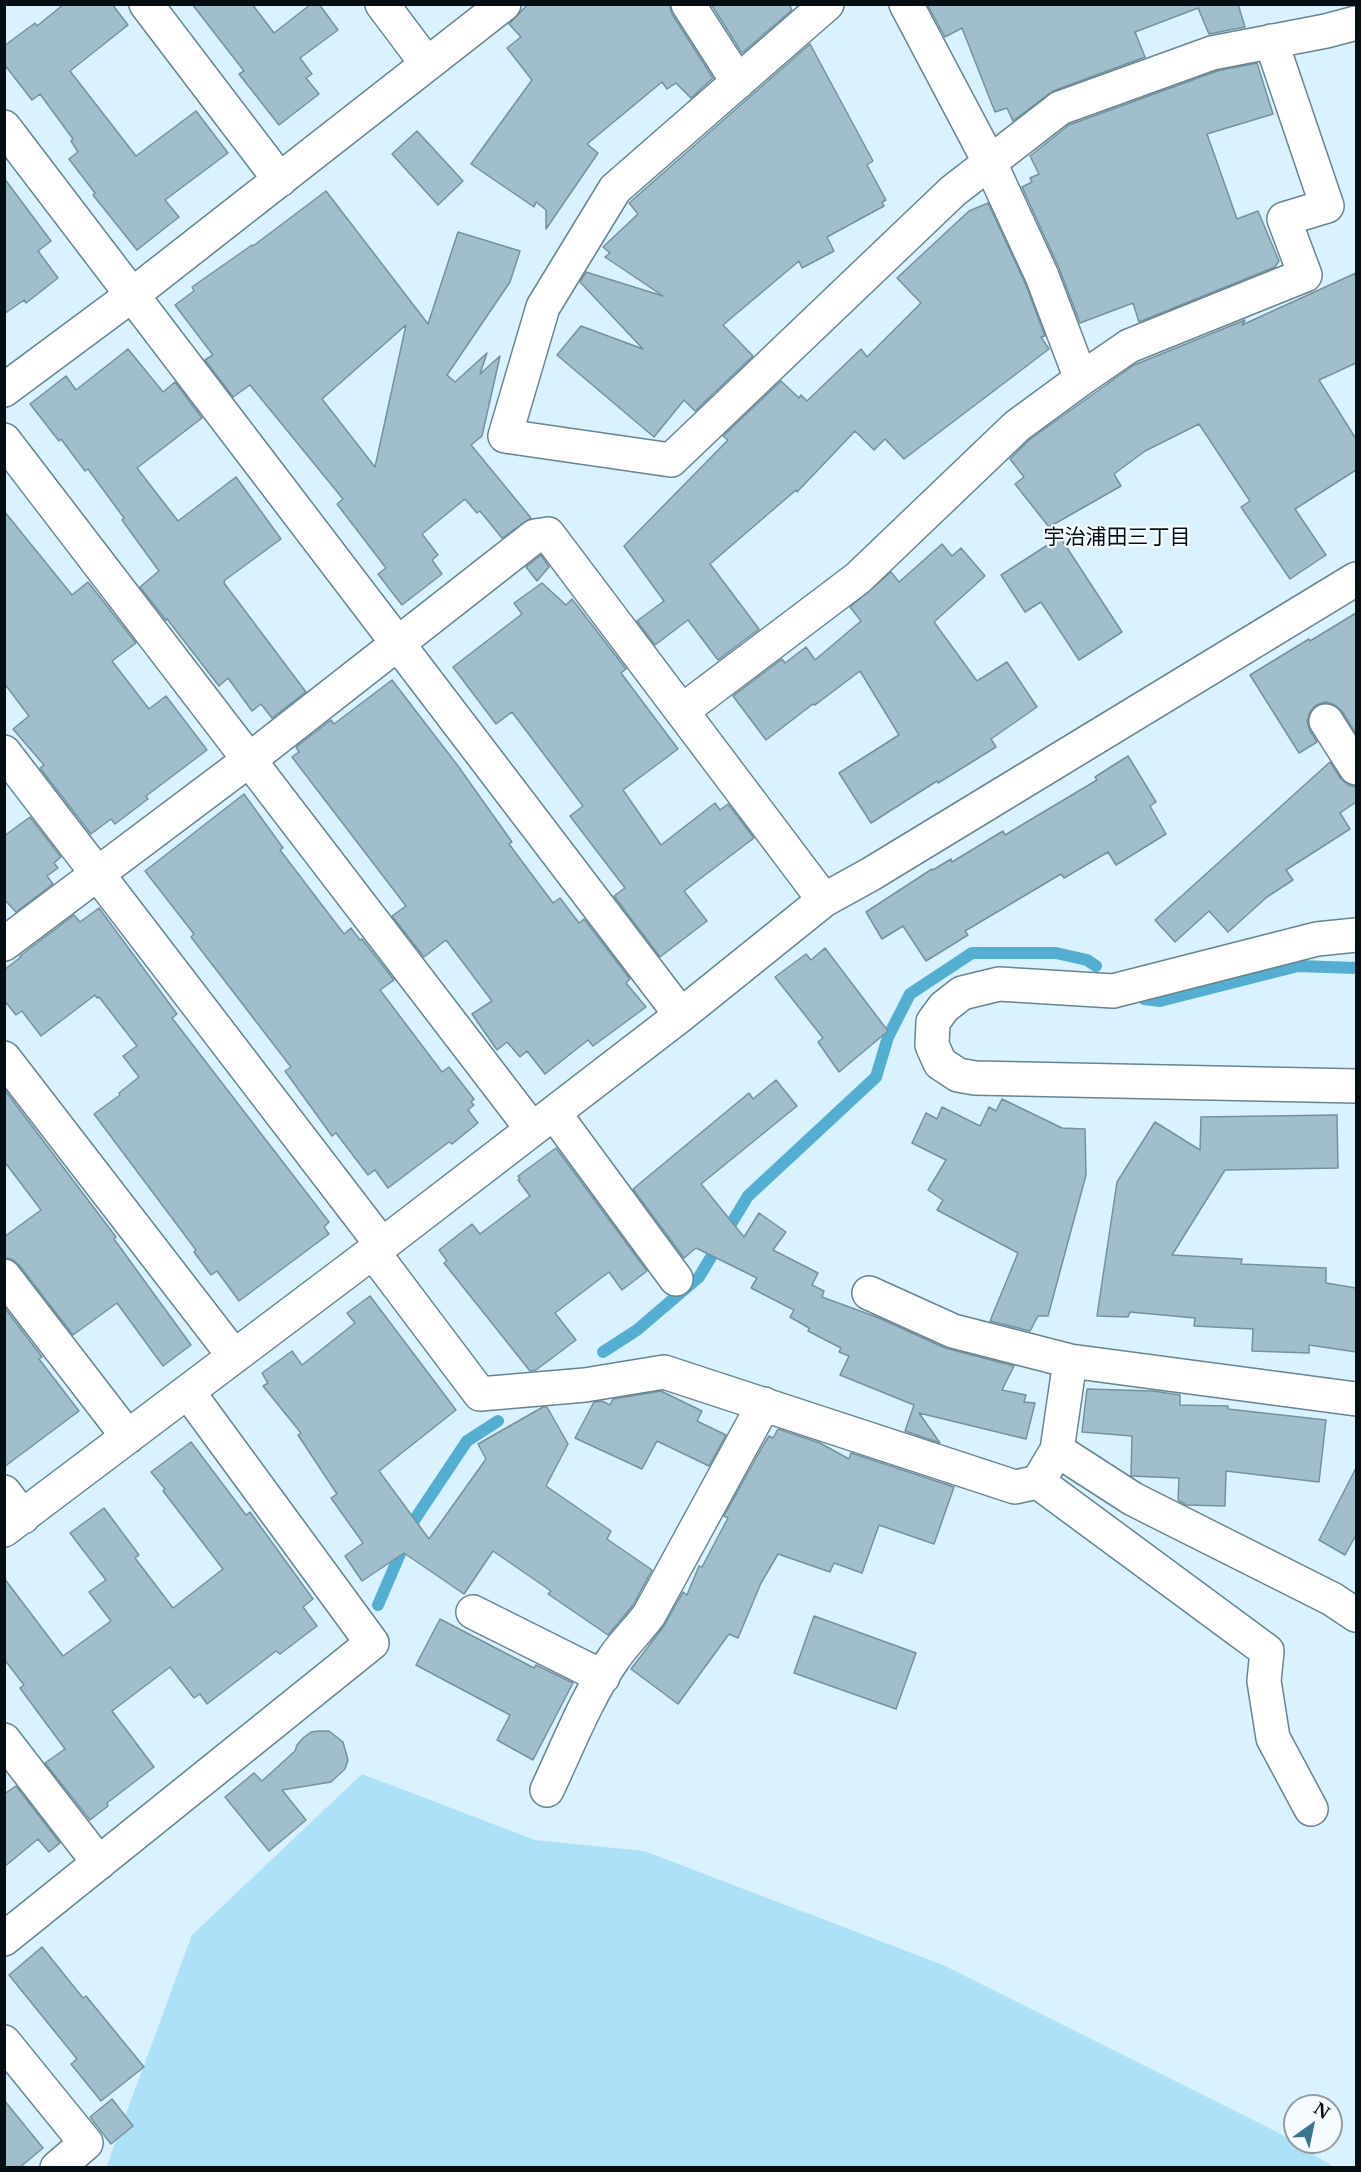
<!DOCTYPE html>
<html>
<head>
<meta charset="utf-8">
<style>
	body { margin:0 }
	#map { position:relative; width:1361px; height:2172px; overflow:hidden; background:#d9f2fd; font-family:"Libre Baskerville",serif }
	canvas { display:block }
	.frame { position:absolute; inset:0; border:6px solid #040e13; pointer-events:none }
	.north { position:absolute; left:1283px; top:2094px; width:60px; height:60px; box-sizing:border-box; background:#f5fbfe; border:2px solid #959ca0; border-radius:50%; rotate:33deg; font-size:16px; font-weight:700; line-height:24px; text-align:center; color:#040e13 }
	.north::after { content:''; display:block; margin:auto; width:21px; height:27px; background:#3b768e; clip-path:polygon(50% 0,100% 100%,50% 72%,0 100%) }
</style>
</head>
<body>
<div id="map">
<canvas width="1361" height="2172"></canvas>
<div class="frame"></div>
<div class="north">N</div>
</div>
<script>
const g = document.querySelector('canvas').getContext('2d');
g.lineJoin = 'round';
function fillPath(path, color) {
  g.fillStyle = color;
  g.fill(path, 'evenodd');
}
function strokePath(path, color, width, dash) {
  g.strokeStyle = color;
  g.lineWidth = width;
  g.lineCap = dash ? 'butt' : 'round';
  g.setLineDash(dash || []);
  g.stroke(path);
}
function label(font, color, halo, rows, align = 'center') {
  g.font = font + ' "Libre Baskerville","Noto Sans JP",serif';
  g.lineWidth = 4.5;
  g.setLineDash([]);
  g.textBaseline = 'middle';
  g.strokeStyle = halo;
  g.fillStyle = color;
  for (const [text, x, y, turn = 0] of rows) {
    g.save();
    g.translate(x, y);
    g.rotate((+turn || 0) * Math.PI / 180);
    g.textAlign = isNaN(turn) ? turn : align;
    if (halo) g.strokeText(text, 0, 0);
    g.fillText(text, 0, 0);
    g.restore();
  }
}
const green = new Path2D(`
	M 362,1774 L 535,1840 L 644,1851 L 943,1965 L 1277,2132 L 1334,2167 L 106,2168 L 192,1935 Z`);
const stream = new Path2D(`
	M 1144,999 L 1160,1001 L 1298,966 L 1356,968
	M 603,1352 L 637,1330 L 699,1277 L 748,1196 L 876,1077 L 888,1037 L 910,994 L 972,953 L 1056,953 L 1087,960 L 1096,966
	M 378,1605 L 415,1519 L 467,1441 L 498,1421`);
const building = new Path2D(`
	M 64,4 L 112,4 L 128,25 L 70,71 L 136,156 L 196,111 L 228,153 L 165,200 L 179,217 L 137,250 L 93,195 L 95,193 L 69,159 L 78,152 L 71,141 L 73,139 L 40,94 L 32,100 L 4,64 L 4,46 L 35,23 L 37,26 Z
	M 192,4 L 252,4 L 274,33 L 311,4 L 319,4 L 338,30 L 300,58 L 312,74 L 306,78 L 319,94 L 279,125 L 239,74 L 244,71 Z
	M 528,4 L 669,4 L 672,14 L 713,78 L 691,98 L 676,83 L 667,89 L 662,82 L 587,144 L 598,153 L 546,229 L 546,210 L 536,202 L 534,207 L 471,164 L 532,80 L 507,48 L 521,37 L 509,24 Z
	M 711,4 L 789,4 L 792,10 L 742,53 Z
	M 927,4 L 1238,4 L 1245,27 L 1209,34 L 1198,8 L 1135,32 L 1145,57 L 1053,91 L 1013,121 L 1007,108 L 995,112 L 962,28 L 945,37 Z
	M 810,44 L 873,161 L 867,165 L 886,200 L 882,202 L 884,206 L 827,237 L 834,251 L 802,268 L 799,261 L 723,325 L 753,356 L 695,411 L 684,400 L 654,437 L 557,355 L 581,326 L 643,349 L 580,282 L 586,272 L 663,296 L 605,257 L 610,253 L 603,247 L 638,214 L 629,203 Z
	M 1257,63 L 1273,114 L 1207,134 L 1237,219 L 1258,211 L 1279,261 L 1275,267 L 1139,322 L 1133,303 L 1080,323 L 1059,268 L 1022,187 L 1032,182 L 1030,178 L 1039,174 L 1030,156 L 1069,125 L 1217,71 Z
	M 417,131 L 463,181 L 438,205 L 392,154 Z
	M 4,178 L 51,241 L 38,251 L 58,278 L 26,303 L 24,300 L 4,314 Z
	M 326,191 L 428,324 L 458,232 L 520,251 L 510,282 L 447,375 L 455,382 L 487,353 L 480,374 L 500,356 L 482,436 L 471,445 L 531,518 L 502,538 L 480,511 L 477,513 L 465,499 L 422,534 L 438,555 L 432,560 L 442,574 L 402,605 L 378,574 L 386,568 L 337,504 L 343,499 L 250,385 L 233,397 L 205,360 L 213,355 L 175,305 L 194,291 L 192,287 L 252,245 L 253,246 ZM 406,325 L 375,467 L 322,399 Z
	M 988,203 L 1025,283 L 1045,336 L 1041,337 L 1049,349 L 904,459 L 885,439 L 874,450 L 855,431 L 797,492 L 796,490 L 710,564 L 759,629 L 718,660 L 688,620 L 655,645 L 637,621 L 664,601 L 624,546 L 728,440 L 723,436 L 781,381 L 799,398 L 801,395 L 807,401 L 861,349 L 867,357 L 921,303 L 897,278 L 969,211 Z
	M 1356,273 L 1356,363 L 1319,380 L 1356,439 L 1356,470 L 1295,509 L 1326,555 L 1290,579 L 1241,507 L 1250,501 L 1199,424 L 1145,451 L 1114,474 L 1121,486 L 1049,527 L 1015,484 L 1024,477 L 1010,459 L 1029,440 L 1134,365 L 1245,320 L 1242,325 Z
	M 128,349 L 163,392 L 175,382 L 202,418 L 137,468 L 178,521 L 236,477 L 281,539 L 225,580 L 224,583 L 306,692 L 272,718 L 261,704 L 252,711 L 228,678 L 219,686 L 167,619 L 166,620 L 140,587 L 159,571 L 122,520 L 124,518 L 88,469 L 85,471 L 61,439 L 59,441 L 30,404 L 66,376 L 76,390 Z
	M 4,511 L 72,595 L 88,582 L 136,643 L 112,661 L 149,709 L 166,696 L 207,750 L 146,796 L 148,799 L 115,824 L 111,819 L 91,834 L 40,768 L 44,765 L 13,729 L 29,716 L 4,683 Z
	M 1060,537 L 1122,632 L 1079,660 L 1041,602 L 1025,612 L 1001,575 Z
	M 942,544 L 952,556 L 961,548 L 985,576 L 934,622 L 977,681 L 1007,662 L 1037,707 L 991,739 L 996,747 L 938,783 L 937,781 L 871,823 L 839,773 L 899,735 L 860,671 L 815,705 L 813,704 L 766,740 L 733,696 L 782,659 L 785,663 L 806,647 L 815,660 L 861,621 L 850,607 L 891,572 L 899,582 Z
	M 541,555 L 549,567 L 537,581 L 526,567 Z
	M 542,583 L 566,605 L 572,599 L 626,669 L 621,673 L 678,749 L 623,790 L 661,845 L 715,803 L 720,810 L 728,804 L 754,838 L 684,891 L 707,921 L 660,957 L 614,896 L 625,888 L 570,816 L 583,806 L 512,712 L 496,724 L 453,667 L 522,614 L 514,603 Z
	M 1356,613 L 1356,734 L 1342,711 L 1335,705 L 1326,702 L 1316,705 L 1310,712 L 1307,721 L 1310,731 L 1317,742 L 1299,753 L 1250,675 L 1309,639 L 1310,641 Z
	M 392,680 L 458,766 L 512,842 L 509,844 L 553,903 L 560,898 L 579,923 L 584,919 L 630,979 L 626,983 L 646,1007 L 593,1046 L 588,1040 L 545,1074 L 527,1051 L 520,1057 L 507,1042 L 497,1050 L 472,1014 L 492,1001 L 446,940 L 424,957 L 392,916 L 406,906 L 292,757 L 299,752 L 296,747 L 331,720 L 334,724 Z
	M 1128,756 L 1156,802 L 1150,806 L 1166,834 L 1116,865 L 1108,852 L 1064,878 L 1061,874 L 965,931 L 968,935 L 926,961 L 903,926 L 882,939 L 866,912 L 932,869 L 933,870 L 951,859 L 952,862 L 1003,831 L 1005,835 L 1097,780 L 1095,777 Z
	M 1330,762 L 1341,779 L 1348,785 L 1356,787 L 1356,802 L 1340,813 L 1350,829 L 1286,870 L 1293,880 L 1267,897 L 1228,932 L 1209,911 L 1175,942 L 1155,920 Z
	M 244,794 L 283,848 L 280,850 L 344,934 L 351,928 L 360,940 L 362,939 L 394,980 L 380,990 L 442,1072 L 449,1067 L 474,1099 L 471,1102 L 474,1105 L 468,1110 L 478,1123 L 452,1144 L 449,1142 L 388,1188 L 375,1170 L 368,1175 L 336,1133 L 332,1136 L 285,1071 L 291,1067 L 191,937 L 194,934 L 145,871 Z
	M 30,817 L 61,857 L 54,863 L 58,868 L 47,876 L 53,884 L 16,912 L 4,899 L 4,836 Z
	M 99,908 L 177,1014 L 172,1018 L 329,1222 L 324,1227 L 329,1234 L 239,1301 L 217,1271 L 211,1275 L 194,1252 L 196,1250 L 94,1114 L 120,1095 L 119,1093 L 139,1077 L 123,1056 L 137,1046 L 99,997 L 97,998 L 95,995 L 41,1036 L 22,1011 L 16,1015 L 4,1000 L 4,970 L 21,957 L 20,956 L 74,915 L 80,922 Z
	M 825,948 L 888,1031 L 839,1072 L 818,1042 L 823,1038 L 775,977 L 806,954 L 811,960 Z
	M 776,1080 L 797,1106 L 701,1184 L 744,1237 L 759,1213 L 786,1232 L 773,1250 L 818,1273 L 812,1285 L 824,1291 L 822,1297 L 879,1318 L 945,1348 L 1014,1366 L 1002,1390 L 1026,1395 L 1024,1402 L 1035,1403 L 1026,1439 L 919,1413 L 940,1443 L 905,1431 L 914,1405 L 840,1375 L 849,1356 L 839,1352 L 841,1348 L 808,1331 L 809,1328 L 790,1317 L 794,1310 L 751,1288 L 757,1278 L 696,1248 L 684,1258 L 633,1189 L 749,1093 L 753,1099 Z
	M 4,1089 L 116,1237 L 114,1239 L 191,1345 L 163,1366 L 117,1303 L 73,1335 L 19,1265 L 12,1259 L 4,1258 L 4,1237 L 41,1210 L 4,1161 Z
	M 1002,1099 L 1062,1128 L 1085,1129 L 1086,1175 L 1048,1316 L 1038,1316 L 1030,1331 L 990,1321 L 1018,1253 L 937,1210 L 943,1200 L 928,1190 L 946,1160 L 912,1143 L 926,1113 L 937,1119 L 942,1107 L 980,1126 L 989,1107 L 996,1111 Z
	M 1337,1115 L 1338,1168 L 1225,1170 L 1172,1255 L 1242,1259 L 1241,1264 L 1326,1268 L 1326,1283 L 1356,1288 L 1356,1352 L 1309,1345 L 1309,1353 L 1252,1351 L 1253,1329 L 1194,1326 L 1195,1318 L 1130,1312 L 1128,1317 L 1097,1316 L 1117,1182 L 1155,1122 L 1200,1150 L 1201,1117 Z
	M 556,1148 L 647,1271 L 622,1290 L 609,1272 L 555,1313 L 576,1340 L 536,1370 L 530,1371 L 444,1263 L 447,1261 L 439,1250 L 472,1224 L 480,1234 L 530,1196 L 518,1180 L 520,1179 L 518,1176 Z
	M 370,1296 L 456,1410 L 379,1471 L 429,1539 L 486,1459 L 478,1444 L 543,1407 L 547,1407 L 568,1444 L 546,1486 L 611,1531 L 607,1539 L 652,1570 L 633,1605 L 608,1635 L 548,1594 L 551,1591 L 493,1551 L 464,1594 L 404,1553 L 362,1581 L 345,1556 L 363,1543 L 331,1498 L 337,1494 L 298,1435 L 301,1433 L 263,1386 L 268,1383 L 262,1373 L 292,1351 L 302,1365 L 355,1323 L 347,1313 Z
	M 4,1307 L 42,1357 L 39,1359 L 79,1411 L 4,1467 Z
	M 1087,1389 L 1153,1391 L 1180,1395 L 1180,1405 L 1228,1406 L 1228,1409 L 1326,1420 L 1319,1482 L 1226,1471 L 1225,1506 L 1186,1505 L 1178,1500 L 1179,1478 L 1131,1476 L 1132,1436 L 1082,1432 Z
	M 661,1391 L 702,1411 L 697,1421 L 726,1435 L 709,1466 L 657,1441 L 642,1469 L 575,1438 L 594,1402 L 602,1401 L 610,1405 L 613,1399 Z
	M 778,1429 L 820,1443 L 849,1459 L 851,1453 L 954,1487 L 934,1544 L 879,1525 L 862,1573 L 834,1563 L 830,1572 L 778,1554 L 761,1583 L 738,1638 L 729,1634 L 678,1704 L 631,1669 L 664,1626 L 683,1592 L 687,1595 L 699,1566 L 702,1567 L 728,1518 L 724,1516 L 760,1451 L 769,1436 L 773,1438 Z
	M 191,1442 L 246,1515 L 250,1512 L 313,1599 L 303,1607 L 317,1626 L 280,1654 L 276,1651 L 207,1704 L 200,1694 L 194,1698 L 170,1667 L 112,1711 L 154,1767 L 107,1803 L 108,1806 L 90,1820 L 45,1763 L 65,1749 L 20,1688 L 24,1685 L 4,1659 L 4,1578 L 63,1656 L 111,1621 L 89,1592 L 106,1580 L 70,1533 L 104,1508 L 139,1555 L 135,1558 L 173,1608 L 223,1569 L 163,1491 L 165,1489 L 151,1472 Z
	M 1356,1468 L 1356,1535 L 1345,1555 L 1319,1540 Z
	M 814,1616 L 916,1653 L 896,1709 L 794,1673 Z
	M 440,1619 L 534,1668 L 536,1665 L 573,1683 L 533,1760 L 497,1740 L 510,1715 L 416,1665 Z
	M 319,1731 L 329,1731 L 343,1742 L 348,1760 L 345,1769 L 331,1782 L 282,1790 L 306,1820 L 269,1851 L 225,1797 L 254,1773 L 262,1781 L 295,1751 L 297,1745 L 303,1738 L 311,1732 Z
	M 16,1786 L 60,1843 L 49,1852 L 38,1839 L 4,1867 L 4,1794 Z
	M 42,1947 L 83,1998 L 86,1996 L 144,2067 L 101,2101 L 71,2064 L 77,2059 L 9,1975 Z
	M 112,2099 L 133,2126 L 111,2144 L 90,2117 Z
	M 4,2100 L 43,2148 L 19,2168 L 4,2168 Z`);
const minor = new Path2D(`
	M 146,4 L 280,180
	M 382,4 L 427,64
	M 688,4 L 738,82
	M 827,4 L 615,189 L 543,307 L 505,436 L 671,460 L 953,191 L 1060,108 L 1212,53 L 1326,31 L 1356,23
	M 906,4 L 990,163 L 1042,276 L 1081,379
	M 4,127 L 681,1015
	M 4,390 L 132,295 L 504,4
	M 4,440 L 532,1129
	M 682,711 L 858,578 L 1017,426 L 1081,379 L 1129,346 L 1305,275 L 1284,219 L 1327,206 L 1271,41
	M 1326,721 L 1356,768
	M 4,752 L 382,1245
	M 1356,935 L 1317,939 L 1113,991 L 999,984 L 962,993 L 944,1007 L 933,1022 L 932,1045 L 940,1063 L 958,1075 L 975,1078 L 1356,1086
	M 4,944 L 249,760 L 535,536 L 548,534 L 824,900
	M 4,1058 L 234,1356
	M 554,1113 L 676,1279
	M 373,1252 L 480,1394 L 585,1385 L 664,1372 L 1015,1487 L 1038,1482 L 1057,1450 L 1070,1361 L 1356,1399
	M 4,1276 L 128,1437
	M 869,1293 L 953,1331 L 1070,1361
	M 1057,1450 L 1133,1499 L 1332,1599 L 1356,1615
	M 1038,1482 L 1267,1651 L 1264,1681 L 1273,1738 L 1311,1809
	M 4,1492 L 23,1517
	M 4,1530 L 382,1245 L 681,1015 L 824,900 L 871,874 L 1356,579
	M 473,1612 L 603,1677
	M 4,1740 L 99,1863
	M 547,1790 C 567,1748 587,1696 614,1658 C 624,1643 638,1630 649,1615 L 764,1404
	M 4,1939 L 372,1643 L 188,1392
	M 4,2042 L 86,2143 L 57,2168`);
const neighbourhoodNames = [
	["宇治浦田三丁目",1117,538]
];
fillPath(green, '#ade1f7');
strokePath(stream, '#53aed1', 12);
fillPath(building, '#a0becb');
strokePath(building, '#74919e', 1.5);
strokePath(minor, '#678490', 36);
strokePath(minor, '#fff', 33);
label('21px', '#040e13', '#f5fbfe', neighbourhoodNames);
</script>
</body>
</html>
